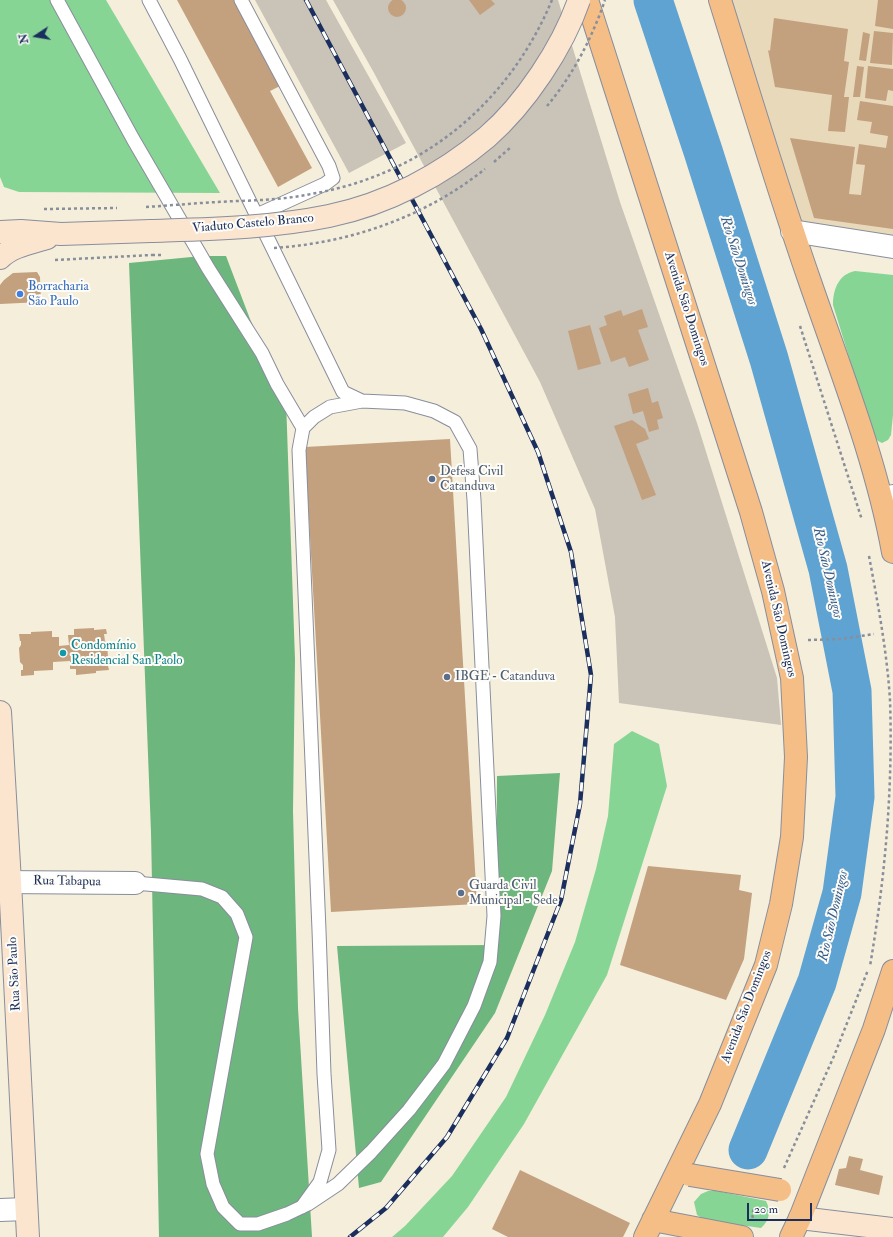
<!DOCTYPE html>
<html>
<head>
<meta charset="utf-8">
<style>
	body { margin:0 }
	#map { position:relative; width:893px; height:1237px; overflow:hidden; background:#f5eeda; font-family:"IM FELL Double Pica",serif }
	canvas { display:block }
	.north { position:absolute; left:16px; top:16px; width:40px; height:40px; -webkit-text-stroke:3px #fdfcf7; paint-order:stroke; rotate:258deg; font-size:11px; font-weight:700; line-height:16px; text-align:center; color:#1b2f5e }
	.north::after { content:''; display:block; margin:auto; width:14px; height:18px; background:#1b2f5e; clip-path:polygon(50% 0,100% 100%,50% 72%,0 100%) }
	.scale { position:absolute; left:747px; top:1203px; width:65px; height:18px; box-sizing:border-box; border:2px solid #1b2f5e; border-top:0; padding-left:5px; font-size:12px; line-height:14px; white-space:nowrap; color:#1b2f5e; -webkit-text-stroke:3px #fdfcf7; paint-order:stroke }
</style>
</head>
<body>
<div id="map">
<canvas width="893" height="1237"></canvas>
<div class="north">N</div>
<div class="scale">20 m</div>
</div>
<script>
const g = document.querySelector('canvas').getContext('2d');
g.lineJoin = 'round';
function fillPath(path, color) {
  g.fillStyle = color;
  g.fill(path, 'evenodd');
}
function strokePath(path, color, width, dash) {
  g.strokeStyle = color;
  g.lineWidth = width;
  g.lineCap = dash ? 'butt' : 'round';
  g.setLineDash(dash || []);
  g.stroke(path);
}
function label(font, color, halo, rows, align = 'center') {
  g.font = font + ' "IM FELL Double Pica",serif';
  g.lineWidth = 4;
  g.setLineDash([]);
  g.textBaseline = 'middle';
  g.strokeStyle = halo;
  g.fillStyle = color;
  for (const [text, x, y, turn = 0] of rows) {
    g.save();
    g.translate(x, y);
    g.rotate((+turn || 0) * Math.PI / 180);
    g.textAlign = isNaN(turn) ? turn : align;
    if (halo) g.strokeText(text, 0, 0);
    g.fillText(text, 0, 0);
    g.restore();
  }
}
const built = new Path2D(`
	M 724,0 L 893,0 L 893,258 L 793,243 Z`);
const industrial = new Path2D(`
	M 255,0 L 326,0 L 406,143 L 349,173 Z
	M 333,0 L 558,0 L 620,202 L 697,423 L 777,678 L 781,725 L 619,703 L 615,617 L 595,509 L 540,382 L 373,71 Z`);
const green = new Path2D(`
	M 0,0 L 106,0 L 220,193 L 19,192 L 4,187 L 0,177 Z
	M 855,271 L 893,275 L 893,415 L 891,435 L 888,440 L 882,443 L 878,441 L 873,435 L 833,305 C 833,289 839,274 855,271 Z
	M 632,731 L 659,744 L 667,786 L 607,975 L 524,1124 L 468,1207 L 443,1237 L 392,1237 L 405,1226 L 452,1176 L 506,1097 L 545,1015 L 575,942 L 596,869 L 608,816 L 614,744 Z
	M 708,1191 L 717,1191 L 766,1201 C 771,1211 770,1220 761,1228 L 705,1220 L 697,1215 L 694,1202 L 701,1194 Z`);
const forest = new Path2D(`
	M 202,256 L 226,256 L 250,319 L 286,400 L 295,660 L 293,811 L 298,1008 L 312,1237 L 159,1237 L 151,832 L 129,263 Z
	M 560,773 L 552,871 L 495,1013 L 381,1182 L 359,1188 L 337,946 L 496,945 L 497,776 Z`);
const river = new Path2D(`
	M 653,0 L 703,151 L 769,359 L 828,569 L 852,691 L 855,797 L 842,893 L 817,982 L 748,1150`);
const building = new Path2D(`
	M388 8a9 9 0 1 1 18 0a9 9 0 1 1-18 0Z
	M 177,0 L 234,0 L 280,86 L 270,91 L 312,168 L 278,187 Z
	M 469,0 L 491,0 L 495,4 L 480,15 Z
	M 878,0 L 893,0 L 893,29 L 875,26 Z
	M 774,18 L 848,29 L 844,61 L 849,62 L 844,97 L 849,97 L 845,132 L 828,131 L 832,95 L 775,87 L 768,50 L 770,51 Z
	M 874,31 L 893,33 L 892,65 L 870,63 Z
	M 863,32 L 870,34 L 866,61 L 859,60 Z
	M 857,66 L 864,67 L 860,97 L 853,97 Z
	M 868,66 L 893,69 L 893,91 L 888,90 L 886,101 L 865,98 Z
	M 860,101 L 893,106 L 893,229 L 814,218 L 790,138 L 855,147 L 849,194 L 861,195 L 865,165 L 856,164 L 859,144 L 886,148 L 888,136 L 870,133 L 872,122 L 857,120 Z
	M 37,272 L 40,277 L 41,302 L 0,304 L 0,285 L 4,280 L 13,273 Z
	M 642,309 L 648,327 L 638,330 L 649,360 L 629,367 L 625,357 L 611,362 L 599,328 L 607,325 L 604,316 L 621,310 L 623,316 Z
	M 590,325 L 601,364 L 578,370 L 568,331 Z
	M 648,388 L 652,403 L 658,401 L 663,418 L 657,420 L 659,429 L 649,432 L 643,411 L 633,414 L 628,394 Z
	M 632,420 L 645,429 L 649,439 L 636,444 L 656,495 L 642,500 L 614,426 Z
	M 450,439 L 477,904 L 331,912 L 305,447 Z
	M 94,628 L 94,630 L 106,629 L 107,634 L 104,634 L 105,641 L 107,643 L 108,658 L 106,661 L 106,666 L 108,666 L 109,670 L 96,671 L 96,673 L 76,675 L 76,669 L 70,669 L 70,661 L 53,662 L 53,670 L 34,671 L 34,675 L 21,676 L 21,670 L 23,670 L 23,665 L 20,662 L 19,648 L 21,645 L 21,641 L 20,641 L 19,634 L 31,634 L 31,632 L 52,631 L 52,637 L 59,637 L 59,646 L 69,645 L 68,635 L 74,635 L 74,629 Z
	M 648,866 L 741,875 L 739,890 L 752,893 L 744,959 L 726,1000 L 620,965 Z
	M 849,1156 L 863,1159 L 860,1170 L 883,1176 L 879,1195 L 835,1185 L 839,1169 L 846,1168 Z
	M 520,1170 L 630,1223 L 623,1237 L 508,1237 L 492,1229 Z`);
const path = new Path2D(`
	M 44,209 L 117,208
	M 55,260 L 152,255
	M 800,326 L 862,520
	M 869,556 C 878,604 887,652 890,700 C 893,790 885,878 870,966
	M 808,640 L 841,639 L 874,634
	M 784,1168 L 834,1056 L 868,970
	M 753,1218 L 752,1215 L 754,1208`);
const lane = new Path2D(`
	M 57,0 L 133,139 L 208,268 L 262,353 L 277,384 L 303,428
	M 149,0 L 180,59 L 343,392 L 362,401
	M 241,0 L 329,166 L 333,178 L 325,184 L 257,215
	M 135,883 L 202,889 L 222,897 L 237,914 L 246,937 L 207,1154 L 213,1184 L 223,1207 L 240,1224 L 258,1224 L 287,1214 L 308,1204 L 338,1184 L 371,1152 L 409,1110 L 444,1064 L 474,1006 L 490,962 L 494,916 L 474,500 L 470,449 L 455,422 L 434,411 L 405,403 L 362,401 L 330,407 L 314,417 L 303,428 L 299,450 L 319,930 L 324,1074 L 329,1150 L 320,1182 L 302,1207`);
const street = new Path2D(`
	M 792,231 L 893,247
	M 889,528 L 893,496
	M 0,882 L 135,883
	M 0,1210 L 26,1209`);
const secondary = new Path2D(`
	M 0,232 L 21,231 L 61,234 L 151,231
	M 0,258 C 12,246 31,243 47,238
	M 0,712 L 10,882 L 28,1237
	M 800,1218 L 893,1229`);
const primary = new Path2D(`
	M 587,0 L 751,512 L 773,591 L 792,678 L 796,757 L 792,837 L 781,904 L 766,965 L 710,1104 L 645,1237
	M 720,0 C 749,93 777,187 809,279 C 840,369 876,459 893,552
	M 653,1220 L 742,1237
	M 791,1237 L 800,1218 L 874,1029 L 893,971`);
const rail = new Path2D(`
	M 306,0 L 481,329 L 538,452 L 571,552 L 591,675 L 580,804 L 561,900 L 507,1038 L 447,1137 L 386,1208 L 350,1237`);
const pathBridge = new Path2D(`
	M 547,106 C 573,75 592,38 605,0
	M 494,162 L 511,147
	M 146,207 C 177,205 208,202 239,201 C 264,200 287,199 311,194 C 423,175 509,103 552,0
	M 274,248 C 350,243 425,217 485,169
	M 152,255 L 163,255`);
const secondaryBridge = new Path2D(`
	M 151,231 C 210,229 270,228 329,216 C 387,204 442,175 487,137 C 525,104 563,47 579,0`);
const primaryBridge = new Path2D(`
	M 690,1175 L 780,1190`);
const markers = [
	[20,294,4,"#3f7fe0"],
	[432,479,4,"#5c6f8a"],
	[63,653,4,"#0f9aa8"],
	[447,677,4,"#5c6f8a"],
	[461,893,4,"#5c6f8a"]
];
const streetNames = [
	["Viaduto Castelo Branco",253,224,-5],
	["Avenida São Domingos",686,309,72],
	["Avenida São Domingos",778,619,77],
	["Rua Tabapua",67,882,1],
	["Rua São Paulo",15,974,-93],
	["Avenida São Domingos",747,1007,-69]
];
const shopNames = [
	["Borracharia",28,287],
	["São Paulo",28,302]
];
const serviceNames = [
	["Defesa Civil",440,472],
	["Catanduva",440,487],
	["IBGE - Catanduva",455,677],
	["Guarda Civil",469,886],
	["Municipal - Sede",469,901]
];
const cultureNames = [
	["Condomínio",71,646],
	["Residencial San Paolo",71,661]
];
const waterNames = [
	["Rio São Domingos",738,261,72],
	["Rio São Domingos",827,573,77],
	["Rio São Domingos",834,916,-77]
];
fillPath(built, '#e8d9ba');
fillPath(industrial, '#c9c3b8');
fillPath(green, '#87d594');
fillPath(forest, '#6db67e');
strokePath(river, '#5fa3d3', 39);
fillPath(building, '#c3a07e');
strokePath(lane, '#888e9c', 15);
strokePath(street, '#888e9c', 24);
strokePath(secondary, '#888e9c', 24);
strokePath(primary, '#888e9c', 24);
strokePath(path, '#888e9c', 2.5, [3, 3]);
strokePath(lane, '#fff', 13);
strokePath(street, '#fff', 22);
strokePath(secondary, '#fbe5cf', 22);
strokePath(primary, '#f6be87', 22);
strokePath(rail, '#1b2f5e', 4.5);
strokePath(rail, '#fdfcf7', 3, [9]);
strokePath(secondaryBridge, '#888e9c', 24, []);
strokePath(primaryBridge, '#888e9c', 24, []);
strokePath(pathBridge, '#888e9c', 2.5, [3, 3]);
strokePath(secondaryBridge, '#fbe5cf', 22);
strokePath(primaryBridge, '#f6be87', 22);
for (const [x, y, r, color] of markers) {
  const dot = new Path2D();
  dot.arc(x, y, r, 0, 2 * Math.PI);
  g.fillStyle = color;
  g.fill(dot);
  strokePath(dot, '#fdfcf7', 1.5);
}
label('13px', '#1b2f5e', '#fdfcf7', streetNames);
label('13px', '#366cbe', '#fdfcf7', shopNames, 'left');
label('13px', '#4e5e75', '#fdfcf7', serviceNames, 'left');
label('13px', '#0d838f', '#fdfcf7', cultureNames, 'left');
label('italic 14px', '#365d8d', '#fdfcf7', waterNames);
</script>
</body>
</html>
